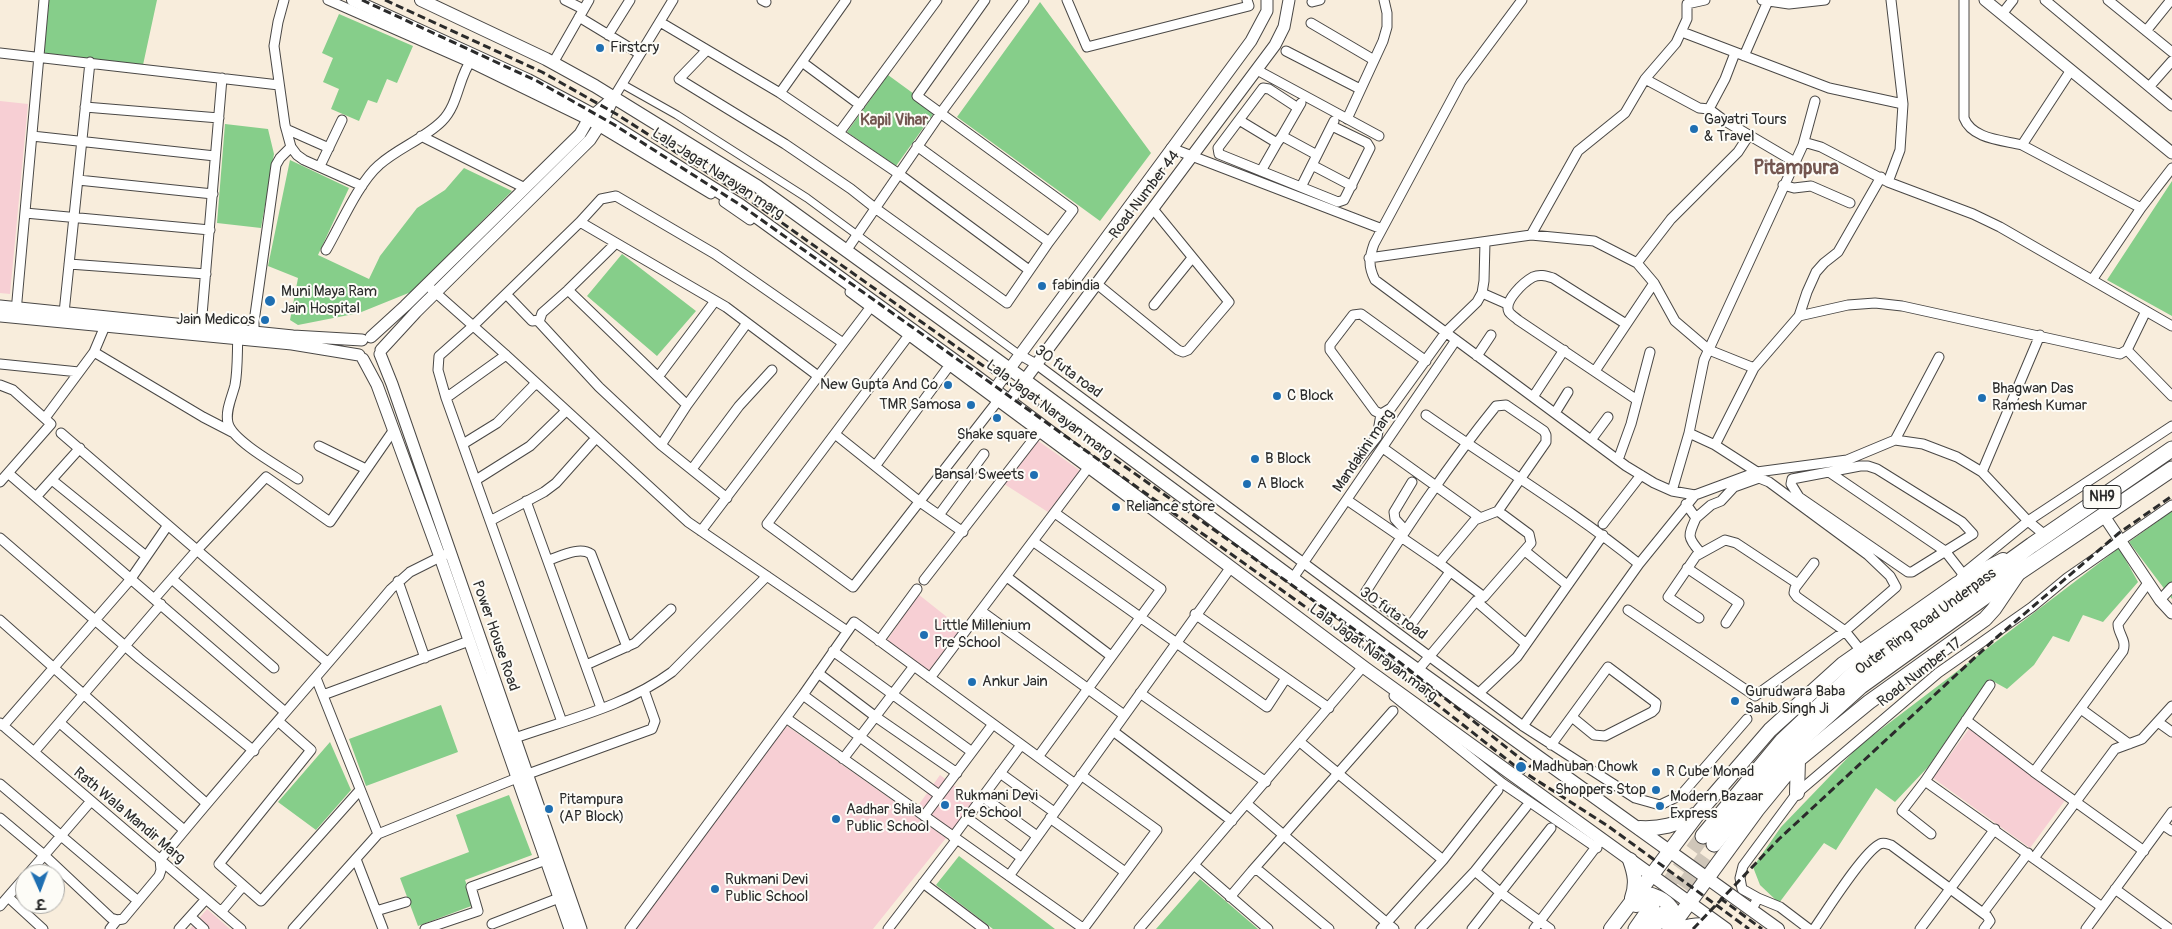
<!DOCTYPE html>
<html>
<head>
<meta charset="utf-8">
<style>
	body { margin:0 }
	#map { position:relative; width:2172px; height:929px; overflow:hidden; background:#f8eddc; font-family:Pangolin,"Playpen Sans Deva",sans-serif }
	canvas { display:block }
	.north { position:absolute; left:15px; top:864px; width:50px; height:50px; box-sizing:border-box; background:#fdfcf7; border:1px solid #a9a8a5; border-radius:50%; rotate:178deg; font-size:14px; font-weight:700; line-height:20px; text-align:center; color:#2b2b2b }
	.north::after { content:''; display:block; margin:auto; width:18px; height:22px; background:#1f6fb2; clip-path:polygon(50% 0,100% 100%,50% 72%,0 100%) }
</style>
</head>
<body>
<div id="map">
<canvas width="2172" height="929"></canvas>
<div class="north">उ</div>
</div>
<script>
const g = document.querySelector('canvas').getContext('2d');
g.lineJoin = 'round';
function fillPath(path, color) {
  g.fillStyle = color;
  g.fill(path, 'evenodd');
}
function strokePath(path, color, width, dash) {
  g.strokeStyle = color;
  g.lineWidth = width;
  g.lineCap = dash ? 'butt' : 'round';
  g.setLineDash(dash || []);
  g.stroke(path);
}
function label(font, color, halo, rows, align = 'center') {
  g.font = font + ' Pangolin,sans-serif';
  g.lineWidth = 4;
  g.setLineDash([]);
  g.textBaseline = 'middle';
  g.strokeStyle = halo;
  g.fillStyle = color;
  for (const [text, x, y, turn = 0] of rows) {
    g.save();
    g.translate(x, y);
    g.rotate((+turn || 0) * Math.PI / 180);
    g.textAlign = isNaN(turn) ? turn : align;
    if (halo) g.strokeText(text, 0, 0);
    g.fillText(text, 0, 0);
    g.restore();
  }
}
const built = new Path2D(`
	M 0,101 L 28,104 L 10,294 L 0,293 Z
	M 1037,440 L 1082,472 L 1048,512 L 1001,482 Z
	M 918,594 L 962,629 L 930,672 L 886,642 Z
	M 787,726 L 946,838 L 873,929 L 630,929 L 725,800 Z
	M 1969,729 L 2066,799 L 2030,848 L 1933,778 Z
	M 940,775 L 975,801 L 950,835 L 915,810 Z
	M 207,909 L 230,929 L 190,929 Z`);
const green = new Path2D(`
	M 49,0 L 157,0 L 143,65 L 44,53 Z
	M 1040,2 L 1151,153 L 1100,221 L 957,117 Z
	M 339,14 L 413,46 L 397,83 L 387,79 L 377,103 L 368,100 L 359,121 L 331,109 L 339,89 L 323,82 L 333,58 L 322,53 Z
	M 888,75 L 936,110 L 896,166 L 847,132 Z
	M 225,124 L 268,129 L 274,154 L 261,228 L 217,223 Z
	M 290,160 L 349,188 L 318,255 L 369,279 L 380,256 L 417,208 L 445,190 L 464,168 L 512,191 L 411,292 L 359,313 L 298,325 L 290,320 L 298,278 L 268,266 Z
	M 2172,181 L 2172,316 L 2107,280 Z
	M 622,254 L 696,311 L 657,356 L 587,296 Z
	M 2172,511 L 2172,599 L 2129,542 Z
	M 2119,548 L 2138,582 L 2103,622 L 2083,615 L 2069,642 L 2053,636 L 2034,665 L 2007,689 L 1989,679 L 1928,767 L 1895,802 L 1876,788 L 1836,850 L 1824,843 L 1779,903 L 1760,885 L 1753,867 L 1781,827 L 1859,746 Z
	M 441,705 L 458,752 L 366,786 L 349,739 Z
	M 330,742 L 351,790 L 316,830 L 278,802 Z
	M 509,795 L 532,855 L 465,880 L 474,905 L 418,926 L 400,878 L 469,852 L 456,815 Z
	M 959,856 L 1055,929 L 993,929 L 936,885 Z
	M 1200,879 L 1258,929 L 1156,929 Z`);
const trunkTunnel = new Path2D(`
	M 1652,906 L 1703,836
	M 1669,906 L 1714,844`);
const pedestrian = new Path2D(`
	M 622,84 L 677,115 L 807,198 L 1020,355`);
const minor = new Path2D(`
	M 284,0 L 278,22 L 274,46 L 285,125 L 291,147 L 297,155 L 304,160 L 362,186
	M 328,0 L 469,62 L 588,120 L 711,194
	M 565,0 L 583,9
	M 762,0 L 766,2
	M 985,0 L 917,96 L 1073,210 L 1049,242
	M 1067,0 L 1087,47 L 1249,6 L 1247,0
	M 1522,0 L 1461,82 L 1374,244 C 1369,258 1368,266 1375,280 L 1626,466 L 1654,483 L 1672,491 L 1695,495 L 1757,472 L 1847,460 L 1895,440 L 1923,444 L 1957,457 L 1982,472 L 2028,521 L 2046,536
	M 1762,0 L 1789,4 L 1825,0
	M 1964,0 L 1964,118 C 1972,139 2002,140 2022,145
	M 2045,0 L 2172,106
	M 2108,0 L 2172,52
	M 1312,2 L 1320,0
	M 2002,14 L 2013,0
	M 579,17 L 640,54
	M 660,22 L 780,93 L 899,174 L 1029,270
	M 1311,23 L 1374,60
	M 2146,31 L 2171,0
	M 1682,32 L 1829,88 L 1903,104
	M 608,35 L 630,0
	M 707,50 L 679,79 L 785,144 L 851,189 L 875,208 L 1007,303 L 1049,242 L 917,146
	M 1286,51 L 1360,89
	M 0,53 L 279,85
	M 1744,56 L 1768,1
	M 802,62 L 860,105
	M 553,63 L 589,0
	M 1257,70 L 1379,136
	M 2071,70 L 2022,145 L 2141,208 L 2172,168
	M 1645,79 L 1699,108 L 1709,109 L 1725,79 L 1735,53
	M 2149,87 L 2172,61
	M 780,93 L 846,0
	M 614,97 L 673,0
	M 1301,103 L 1282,136 L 1317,155 L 1334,121
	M 85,107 L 219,118
	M 1298,108 L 1269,89 L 1263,88 L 1218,148 L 1219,154 L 1338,202 L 1344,200 L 1370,148 L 1367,143 L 1332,126
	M 1709,109 L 1725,121 L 1793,161
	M 1347,119 L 1383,41 L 1387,27 L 1387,13 L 1384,0
	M 1239,120 L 1277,143 L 1282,136
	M 286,129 L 329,148
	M 839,133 L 937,0
	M 32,136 L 215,156
	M 421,136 L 525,188
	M 1803,145 L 1807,143 L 1821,147 L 1888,182 L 1973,214 L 2000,227 L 2172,326
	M 1171,148 L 1382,229
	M 1317,155 L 1312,165 L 1352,186
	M 320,166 L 342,120
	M 1261,171 L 1277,143
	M 78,180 L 213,194
	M 1888,182 L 1900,150 L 1903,104 L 1891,0
	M 1783,185 L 1794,188 L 1811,186 L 1850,203
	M 1301,187 L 1312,165
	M 724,202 L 750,220
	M 25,213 L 210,230
	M 580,222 L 726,307 L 818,376
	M 1531,235 L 1578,151 L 1625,113 L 1645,79 L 1676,43 L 1687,19 L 1687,4 L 1705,0
	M 616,243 L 568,290 L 542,313 L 539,322 L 599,387 L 661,445 L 727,498
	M 326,250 C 340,226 359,182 379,165 C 398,148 424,139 442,121 C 459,104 458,77 472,59
	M 846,251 L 940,114 L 1024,0
	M 1369,258 L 1531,235 L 1594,241 L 1637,263 L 1654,283 L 1675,321 L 1709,350 L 1754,368
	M 1637,263 L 1671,219 L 1738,152 L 1749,135
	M 69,264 L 206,274
	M 2092,280 L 2141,208
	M 1097,284 L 1178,350 L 1183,352 L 1188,350 L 1229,302 L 1153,209
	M 427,285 L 506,355 L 688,522 L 847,631
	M 568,290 L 687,405
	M 850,292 L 1127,497
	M 1482,293 L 1507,304
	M 506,294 L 532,321 L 539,320
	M 1154,305 L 1192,258
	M 16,312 L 44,0
	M 64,313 L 90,62
	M 1799,316 L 1807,292 L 1816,272 L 1824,263 L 1838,252 L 1881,177
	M 1626,324 L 1553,278 C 1546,276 1540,274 1533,277 C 1524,282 1503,301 1509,312 C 1511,315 1516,318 1518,320 L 1637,400
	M 201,327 L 222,78
	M 254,332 L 254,322 L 276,165 L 280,158 L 291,147
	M 238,334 C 237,351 238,369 235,385 C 232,397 225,411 228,423 C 232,441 282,468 298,479
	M 909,335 L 767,524 L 853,587 L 1000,398
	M 2127,350 L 2172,396
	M 94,352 L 203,417 L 232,432
	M 1020,355 L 1036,364 L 1523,726 L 1635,798 L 1660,805 L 1681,795 L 1747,719
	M 1477,356 L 1491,335
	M 1426,361 L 1361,314 L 1353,315 L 1330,345 L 1330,350 L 1375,411 L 1381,414 L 1391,408 L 1446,332 L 1477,302 L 1482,293 L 1484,281 L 1485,242
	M 0,364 L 79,372
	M 1595,371 L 1654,283
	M 658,377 L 715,301
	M 0,385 L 13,390 L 51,424 L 0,482
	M 1533,397 L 1564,350
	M 446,398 L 506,355
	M 1555,413 L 1568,392
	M 1426,415 C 1497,465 1571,509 1639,564
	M 45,418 L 94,352 L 105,326
	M 61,433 L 328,663
	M 1689,433 L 1715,445 L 1757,472
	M 835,434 L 920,502 L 963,532
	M 1591,440 L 1608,417
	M 1895,440 L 1939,357
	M 463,444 L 497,423 L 536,383
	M 661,445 L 687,405 L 747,323
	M 1715,445 L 1754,368 L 1799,316 L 1848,305 L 1875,303 L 1902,306 L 2120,354 L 2127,350 L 2146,311
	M 319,446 L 366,469
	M 1383,448 L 1479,517
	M 1618,460 L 1631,424 L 1650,352
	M 1356,463 L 1377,437 L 1381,414
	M 876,465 L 949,366
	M 1860,466 L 1868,466 L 1877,469 L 1962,522 L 1973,534 L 1912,572 L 1908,572 L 1799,497 L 1791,484 L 1792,479 Z
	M 692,469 L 739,406 L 772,370
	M 1829,472 L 1945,551 L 1963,574
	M 1982,472 L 2040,335
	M 8,473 L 285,712
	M 52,480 L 146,556
	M 476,480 L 530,446 L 566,411
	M 1672,491 L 1689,433 L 1704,360 L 1803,145 L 1815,101
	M 36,497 L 80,448
	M 1347,500 L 1439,563 L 1484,597
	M 526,501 L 601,708
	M 1686,504 L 1696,518 C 1688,536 1687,537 1700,552
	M 939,515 L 984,454
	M 490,521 L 544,492 L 556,483 L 596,438
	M 1603,524 L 1641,475
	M 1405,530 L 1395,519 L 1394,512 L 1412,482
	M 701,531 L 873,304
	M 0,538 L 140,659 L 254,751
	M 1034,542 L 1267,707 L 1286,678
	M 1525,551 L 1567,585
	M 549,560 C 561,556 580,546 591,554 L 627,647
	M 1439,563 L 1475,520 L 1498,511 L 1546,442 L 1546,435 L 1544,431 L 1506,405 L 1496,406 C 1448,465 1406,529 1365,593 L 1410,626 L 1450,572
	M 1814,563 L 1795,588 L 1794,593 L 1797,597 L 1845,631 L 1861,651
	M 1687,568 L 1739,603 L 1726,623
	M 1007,577 L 1111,656
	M 1293,578 L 1456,340
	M 172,579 L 274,668
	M 1960,579 L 1963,574 L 2028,521 L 2172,426
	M 924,580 L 1042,428
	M 398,581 L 425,658
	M 155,598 L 197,550 L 266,477 L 330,522 L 393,431
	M 2160,600 L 2172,587
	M 1476,601 L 1526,644
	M 1628,610 L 1755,696 L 1845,631 L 1896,587 L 1890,576 L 1868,555 L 1769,482 L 1759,478 L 1734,487 L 1721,501 L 1711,505 L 1696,518
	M 981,611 L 1124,715
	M 1195,614 L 1329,708
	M 1699,618 L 1668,597 L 1696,556 L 1725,540 L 1736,543 L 1798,584
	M 0,620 L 206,803
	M 879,641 L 917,589
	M 833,651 L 972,752
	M 586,665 L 635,643 L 671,609
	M 1418,670 L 1476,601 L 1484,597 L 1531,543 L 1529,534 L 1498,511
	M 818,673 L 876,717 L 957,773
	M 316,678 L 378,834
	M 930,678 L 1088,468
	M 1140,693 L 1266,782
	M 1479,693 L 1517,657 L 1603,535
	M 323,695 L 469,641
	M 803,695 L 939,795
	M 1394,696 L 1502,783 L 1597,848
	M 2081,709 L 2129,744
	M 786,718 L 1084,929
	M 1966,720 L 2034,772 L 2144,851
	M 278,721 L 311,750 L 219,864 L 261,901 L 360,790
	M 562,722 L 446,398 L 438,370 L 439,356 L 473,326 L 580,222 L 601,199 L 616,196 L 715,254 L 843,343
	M 2158,722 L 2172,732
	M 0,723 L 241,929
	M 60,723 L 184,830
	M 3,726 L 130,580 L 168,525
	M 1523,726 L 1639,564 L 1695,495
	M 1113,731 L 1232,821
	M 515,738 C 569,719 626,706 672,672 L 767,576
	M 1300,742 L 1443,860
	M 1551,745 L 1608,667 L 1656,703 L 1655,709 L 1652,712 L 1605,736 L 1594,735 L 1572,717
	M 34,752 L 161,604
	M 1038,757 L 1161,589 L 1055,513
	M 843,759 L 914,666
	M 2034,772 L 2123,651 C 2127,640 2118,634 2118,624 L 2148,583
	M 1000,773 L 1054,812
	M 528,774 L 652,729 L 655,721 L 644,690
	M 1081,775 L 1157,830 L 1084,928
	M 1925,781 L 2102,907
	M 0,784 L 138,901
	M 983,797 L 1037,836
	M 1247,804 L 1394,929
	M 924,816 L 993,724
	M 0,818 L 44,855 L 111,918 L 117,920 L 123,919 L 159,876 L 161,870 L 160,860 C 235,768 315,680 391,589 L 410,572 L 446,554
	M 967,818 L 1022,858
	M 1050,818 L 1125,872
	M 2163,825 L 2172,831
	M 1931,834 L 1902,811 L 1925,781 L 1990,685
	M 953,837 L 1021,745
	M 2034,858 L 2115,749 L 2142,739 L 2172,706
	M 356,859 L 383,929
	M 1194,865 L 1268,929
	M 1252,871 L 1393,711
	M 1475,871 L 1501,893 L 1550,929
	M 28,874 L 91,801
	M 1009,876 L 1231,567
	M 923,883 L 984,929
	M 2115,889 L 2170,929
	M 8,897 L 43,929
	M 1230,897 L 1252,871 L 1258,870 L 1329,929
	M 1758,898 L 1780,907 L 1809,929
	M 0,906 L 25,877
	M 1752,909 L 1758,898 L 1742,889 L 1740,878 L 1743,866 L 1797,793 L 1938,673 L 2032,607 L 2067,578 L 2172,505
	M 376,911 L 406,902
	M 221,912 L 243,886
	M 1983,913 L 2028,853
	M 191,917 L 204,929
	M 492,924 L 559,898
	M 110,929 L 117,920
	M 179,929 L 206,899
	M 293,929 L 378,834 L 517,778
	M 425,929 L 478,911 L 471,887 L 546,860
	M 630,929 L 803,695 L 854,622 L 1075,784
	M 888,929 L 957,839
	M 1139,929 L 1361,669 L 1365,668
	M 1381,929 L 1443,860 L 1498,790
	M 1420,929 L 1475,871 L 1526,807
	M 1472,929 L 1551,828
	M 1534,929 L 1599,843
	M 1814,929 C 1826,912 1864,851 1880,844 C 1884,842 1887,844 1891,845 L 1987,916 L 1990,921 L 1984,929
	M 1920,929 L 1995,829
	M 2086,929 L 2172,812`);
const tertiary = new Path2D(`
	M 1985,0 L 2172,153
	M 0,306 L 293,336 L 362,340
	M 0,316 L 292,344 L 359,355
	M 371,337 L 405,306 L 580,134 L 588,120 L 611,100
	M 381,350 L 416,312 L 590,140 L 603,120 L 614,97
	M 380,354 L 392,384 L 581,929
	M 363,359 L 377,385 L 440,557 L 570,929
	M 994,390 L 1251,41 L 1267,11 L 1267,0
	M 1009,401 L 1275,45 L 1284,27 L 1289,0
	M 2104,516 L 2160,600 L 2172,613`);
const secondary = new Path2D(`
	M 353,0 L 528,80 L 577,106 L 612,125 L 740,205 L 972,373 L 1365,668 L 1726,929
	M 421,0 L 546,59 L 595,86 L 757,186 L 1025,380 L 1387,648 L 1778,929`);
const primary = new Path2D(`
	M 1797,793 L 1798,760
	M 1640,828 C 1661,829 1676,825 1694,815
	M 1630,860 C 1635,874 1637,884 1632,898
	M 1636,905 L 1648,894 C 1658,896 1668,902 1673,911 L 1669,927
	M 1611,929 L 1700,811 L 1770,730 L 1843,664 L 1957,584 L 2003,560
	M 1670,929 L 1757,810 L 1798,760 L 1869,702 L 1985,619 L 1994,609 L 2017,575
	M 1680,929 C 1695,924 1706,924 1720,929`);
const trunk = new Path2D(`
	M 1703,836 L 1782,741 L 1853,674 L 2032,545 L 2172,449
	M 1714,844 L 1790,750 L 1861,686 L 2018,573 L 2172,469
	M 1636,929 L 1652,906
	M 1652,929 L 1663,914`);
const rail = new Path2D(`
	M 362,0 L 537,81 L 613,124 L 742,206 L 1387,665 L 1519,769 L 1608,826 L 1749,929
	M 385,0 L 542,72 L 618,115 L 747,198 L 1393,657 L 1531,767
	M 1720,898 L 1762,929
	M 1693,929 L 1779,839 L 1996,638 L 2119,533 L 2172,496`);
const markers = [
	[600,48,5,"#1f6fb2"],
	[1694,129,5,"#1f6fb2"],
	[1042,286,5,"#1f6fb2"],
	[270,301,6,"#1f6fb2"],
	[265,320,5,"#1f6fb2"],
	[948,385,5,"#1f6fb2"],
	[1277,396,5,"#1f6fb2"],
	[1982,398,5,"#1f6fb2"],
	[971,405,5,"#1f6fb2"],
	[997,418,5,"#1f6fb2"],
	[1255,459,5,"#1f6fb2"],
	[1034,475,5,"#1f6fb2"],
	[1247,484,5,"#1f6fb2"],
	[1116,507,5,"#1f6fb2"],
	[924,635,5,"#1f6fb2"],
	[972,682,5,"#1f6fb2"],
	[1735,701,5,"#1f6fb2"],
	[1521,767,6,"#1f6fb2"],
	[1656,772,5,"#1f6fb2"],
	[1656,790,5,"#1f6fb2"],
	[945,805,5,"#1f6fb2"],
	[1660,806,5,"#1f6fb2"],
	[549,809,5,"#1f6fb2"],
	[836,819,5,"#1f6fb2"],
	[715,889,5,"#1f6fb2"]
];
const shields = [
	[2102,497,38]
];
const shieldNames = [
	["NH9",2102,497]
];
const poiNames = [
	["Firstcry",610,48],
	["Gayatri Tours",1704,120],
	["& Travel",1704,137],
	["fabindia",1052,286],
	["Muni Maya Ram",281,292],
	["Jain Hospital",281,309],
	["Jain Medicos",255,320,"right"],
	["New Gupta And Co",938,385,"right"],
	["Bhagwan Das",1992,389],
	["Ramesh Kumar",1992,406],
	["C Block",1287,396],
	["TMR Samosa",961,405,"right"],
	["Shake square",997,435,"center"],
	["B Block",1265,459],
	["Bansal Sweets",1024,475,"right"],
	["A Block",1257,484],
	["Reliance store",1126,507],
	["Little Millenium",934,626],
	["Pre School",934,643],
	["Ankur Jain",982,682],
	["Gurudwara Baba",1745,692],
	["Sahib Singh Ji",1745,709],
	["Madhuban Chowk",1532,767],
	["R Cube Monad",1666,772],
	["Shoppers Stop",1646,790,"right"],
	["Rukmani Devi",955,796],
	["Pre School",955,813],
	["Modern Bazaar",1670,797],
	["Express",1670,814],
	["Pitampura",559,800],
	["(AP Block)",559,817],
	["Aadhar Shila",846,810],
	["Public School",846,827],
	["Rukmani Devi",725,880],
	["Public School",725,897]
];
const streetNames = [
	["Lala Jagat Narayan marg",718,174,33],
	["Road Number 44",1145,195,-53],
	["30 futa road",1068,372,36],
	["Lala Jagat Narayan marg",1049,410,37],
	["Mandakini marg",1364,451,-56],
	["30 futa road",1393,614,36],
	["Outer Ring Road Underpass",1926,622,-36],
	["Power House Road",495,636,71],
	["Lala Jagat Narayan marg",1373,653,36],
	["Road Number 17",1920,673,-38],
	["Rath Wala Mandir Marg",129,816,40]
];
const neighbourhoodNames = [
	["Kapil Vihar",894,121]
];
const districtNames = [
	["Pitampura",1796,169]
];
fillPath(built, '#f7cfd4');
fillPath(green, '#86ce8a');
strokePath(trunkTunnel, '#cfc6b9', 15, [15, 8]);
strokePath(pedestrian, '#4a4846', 9);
strokePath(minor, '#4a4846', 11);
strokePath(tertiary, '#4a4846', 13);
strokePath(secondary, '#4a4846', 14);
strokePath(primary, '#4a4846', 16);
strokePath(trunk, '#4a4846', 17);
strokePath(pedestrian, '#fff', 7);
strokePath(minor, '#fff', 9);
strokePath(tertiary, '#fff', 11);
strokePath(secondary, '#fff', 12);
strokePath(primary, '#fff', 14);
strokePath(trunk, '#fff', 15);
strokePath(rail, '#2b2b2b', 3, [8, 4]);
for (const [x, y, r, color] of markers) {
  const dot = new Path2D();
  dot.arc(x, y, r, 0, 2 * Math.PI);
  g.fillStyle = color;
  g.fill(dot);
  strokePath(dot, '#fdfcf7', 2);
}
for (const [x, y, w] of shields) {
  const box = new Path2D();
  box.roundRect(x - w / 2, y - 11.5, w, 23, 4);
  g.fillStyle = '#fdfcf7';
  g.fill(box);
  strokePath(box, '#2b2b2b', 1);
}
label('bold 14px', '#2b2b2b', null, shieldNames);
label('15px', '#2b2b2b', '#fdfcf7', poiNames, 'left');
label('15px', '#2b2b2b', '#fdfcf7', streetNames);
label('bold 16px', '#735650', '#fdfcf7', neighbourhoodNames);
label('bold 20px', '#735650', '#fdfcf7', districtNames);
</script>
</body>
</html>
